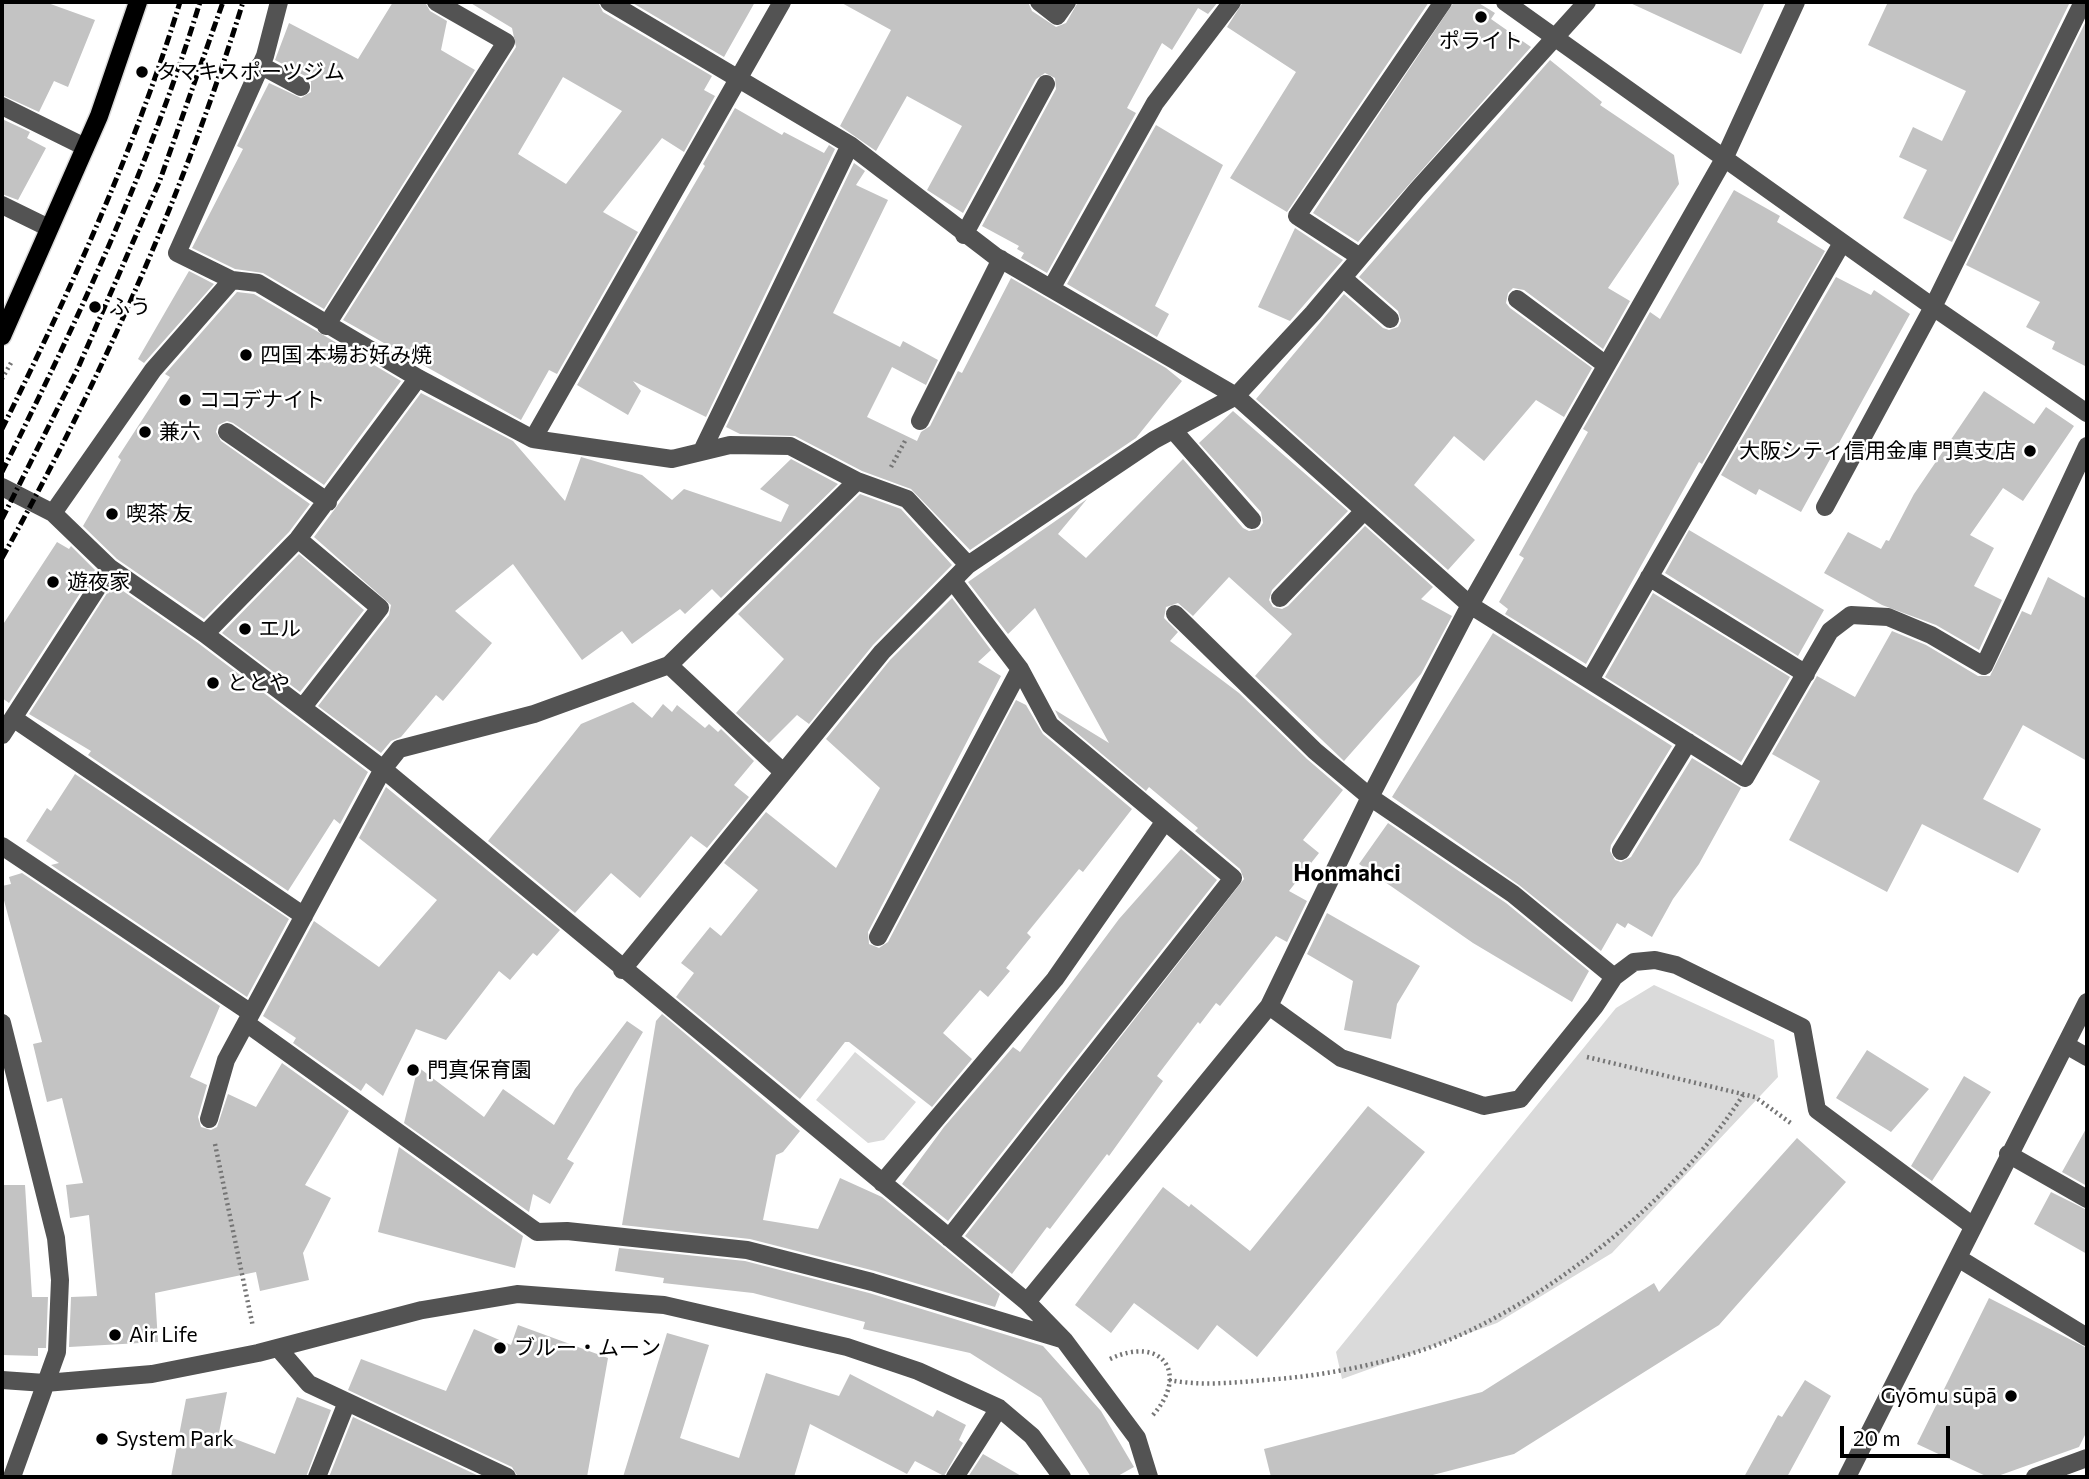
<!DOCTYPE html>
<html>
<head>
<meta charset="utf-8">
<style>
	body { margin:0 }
	#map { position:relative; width:2089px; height:1479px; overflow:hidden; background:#fff; font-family:Commissioner,sans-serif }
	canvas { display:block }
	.frame { position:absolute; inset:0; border:4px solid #000; pointer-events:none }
	.scale { position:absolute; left:1840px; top:1426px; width:110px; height:32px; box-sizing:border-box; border:4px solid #000; border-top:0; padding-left:9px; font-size:21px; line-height:24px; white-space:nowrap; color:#000; -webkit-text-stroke:5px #fff; paint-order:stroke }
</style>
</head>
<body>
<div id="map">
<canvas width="2089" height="1479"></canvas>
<div class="frame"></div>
<div class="scale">20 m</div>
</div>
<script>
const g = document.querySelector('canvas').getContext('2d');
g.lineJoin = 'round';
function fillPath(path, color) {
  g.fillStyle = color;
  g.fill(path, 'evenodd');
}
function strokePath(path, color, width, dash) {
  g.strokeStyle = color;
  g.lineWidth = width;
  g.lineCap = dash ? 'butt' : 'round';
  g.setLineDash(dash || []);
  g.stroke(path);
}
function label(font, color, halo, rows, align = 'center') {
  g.font = font + ' Commissioner,"Noto Sans JP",sans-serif';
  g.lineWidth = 5;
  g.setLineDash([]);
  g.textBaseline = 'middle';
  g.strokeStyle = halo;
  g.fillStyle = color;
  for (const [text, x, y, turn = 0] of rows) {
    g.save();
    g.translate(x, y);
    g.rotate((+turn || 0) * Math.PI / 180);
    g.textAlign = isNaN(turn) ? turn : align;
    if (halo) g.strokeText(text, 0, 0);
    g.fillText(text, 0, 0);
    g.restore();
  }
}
const green = new Path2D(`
	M 1654,985 L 1774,1040 L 1778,1077 L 1612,1253 L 1497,1323 L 1342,1379 L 1336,1352 L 1616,1008 Z
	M 855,1052 L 916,1102 L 884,1140 L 868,1143 L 816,1100 Z`);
const building = new Path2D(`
	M 2,2 L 45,2 L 95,20 L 68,87 L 54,81 L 39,112 L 2,95 Z
	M 393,2 L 425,2 L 430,11 L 447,21 L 441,50 L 475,70 L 324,309 L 263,273 L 235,269 L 192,248 L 243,149 L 237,146 L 269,83 L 301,98 L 311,92 L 311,82 L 307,77 L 275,60 L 289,23 L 358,59 Z
	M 469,2 L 598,2 L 603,12 L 712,76 L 704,90 L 715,96 L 684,152 L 662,138 L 603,212 L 638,232 L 557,374 L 549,370 L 521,420 L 343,320 L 516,47 L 512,28 ZM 563,77 L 622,111 L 566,184 L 518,154 Z
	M 631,2 L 755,2 L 724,57 Z
	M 840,2 L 1028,2 L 1032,11 L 1056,27 L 1066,23 L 1078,2 L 1218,2 L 1208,14 L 1198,8 L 1172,50 L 1162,43 L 1127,108 L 1136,113 L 1047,273 L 1021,258 L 1024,253 L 1017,249 L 1019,246 L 982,226 L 1056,89 L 1055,78 L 1045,73 L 1036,79 L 963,213 L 927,190 L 962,126 L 907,96 L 876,151 L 840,126 L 891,30 Z
	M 1243,2 L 1429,2 L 1287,212 L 1230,178 L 1296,72 L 1227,27 Z
	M 1454,2 L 1477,2 L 1495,13 L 1491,19 L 1531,47 L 1358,242 L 1313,213 Z
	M 1628,2 L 1765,2 L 1741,54 Z
	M 1888,2 L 2070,2 L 1952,242 L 1903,218 L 1927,170 L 1899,157 L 1913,127 L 1942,141 L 1966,91 L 1868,45 Z
	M 2087,19 L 2087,367 L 2052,349 L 2055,342 L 2026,327 L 2040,302 L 1966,265 Z
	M 1550,60 L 1602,102 L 1600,105 L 1674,155 L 1679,184 L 1608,288 L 1630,301 L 1603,349 L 1524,290 L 1513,288 L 1508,293 L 1506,303 L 1510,308 L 1592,368 L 1564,417 L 1536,400 L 1484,461 L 1454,436 L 1414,485 L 1475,540 L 1448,570 L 1256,399 L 1344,294 L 1383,328 L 1389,330 L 1398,327 L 1401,321 L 1398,311 L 1359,277 Z
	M 735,108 L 782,135 L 784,132 L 824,153 L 829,145 L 835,149 L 706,417 L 633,381 L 641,391 L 628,415 L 577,385 L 705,166 L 703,164 Z
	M 2,119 L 30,132 L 27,138 L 46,148 L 18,200 L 2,194 Z
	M 1156,125 L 1223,165 L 1155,306 L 1169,314 L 1157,337 L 1067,284 Z
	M 854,163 L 865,171 L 856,185 L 888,200 L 833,313 L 900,347 L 903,341 L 938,360 L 926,385 L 892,367 L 867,417 L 917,441 L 921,432 L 930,426 L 958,371 L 962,373 L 1011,278 L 1166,368 L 1182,381 L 1136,438 L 970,550 L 911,489 L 862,471 L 795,436 L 740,434 L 726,427 Z
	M 1734,190 L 1780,216 L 1777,222 L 1825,251 L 1702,464 L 1699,462 L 1586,664 L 1505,614 L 1508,609 L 1499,602 L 1524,558 L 1519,555 L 1588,432 L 1583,429 L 1650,312 L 1660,319 Z
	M 1295,228 L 1343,260 L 1290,321 L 1258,307 Z
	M 189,271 L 214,284 L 144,363 L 138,359 Z
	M 1836,277 L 1871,295 L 1874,290 L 1910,314 L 1801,512 L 1759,489 L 1756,495 L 1721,475 Z
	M 237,292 L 254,294 L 401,381 L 324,485 L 233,423 L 227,421 L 218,425 L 216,432 L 221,441 L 310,504 L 289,532 L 204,619 L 117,559 L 83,526 L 121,460 L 118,457 L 170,377 L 165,374 Z
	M 1984,391 L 2034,424 L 2046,407 L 2074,426 L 2023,501 L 2003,488 L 1970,535 L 1994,548 L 1974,586 L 2002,600 L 1979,650 L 1936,625 L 1882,605 L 1824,573 L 1848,532 L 1881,549 L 1886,540 L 1889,541 L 1914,494 Z
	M 421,393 L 513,441 L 565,501 L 581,457 L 642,475 L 672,500 L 684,489 L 781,522 L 789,505 L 760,489 L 791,459 L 838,484 L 721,598 L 712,589 L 685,614 L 680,609 L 632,644 L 622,631 L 582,660 L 513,564 L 455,611 L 492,643 L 443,701 L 436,695 L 401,737 L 391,741 L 381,753 L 318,706 L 389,615 L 391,605 L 314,537 Z
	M 1233,411 L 1348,511 L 1272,590 L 1269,600 L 1273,607 L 1282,609 L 1288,606 L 1365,526 L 1433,587 L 1421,599 L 1452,616 L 1421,674 L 1344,761 L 1255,676 L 1292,634 L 1229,577 L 1193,616 L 1178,603 L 1166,607 L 1164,618 L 1178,632 L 1170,641 L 1239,693 L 1307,759 L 1343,790 L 1303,840 L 1319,853 L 1289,891 L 1307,901 L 1287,942 L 1276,936 L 1220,1006 L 1216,1003 L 1200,1024 L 1198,1022 L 1157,1076 L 1163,1081 L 1109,1156 L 1107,1154 L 1050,1229 L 1047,1227 L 1012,1274 L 965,1236 L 1244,879 L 1240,869 L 1195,831 L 1198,828 L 1149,787 L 1146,791 L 1059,718 L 1055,710 L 1109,743 L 1035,608 L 1008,634 L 968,582 L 1087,499 L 1058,534 L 1086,558 L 1183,459 L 1243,528 L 1249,531 L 1259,529 L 1263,523 L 1261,512 L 1199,443 Z
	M 860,494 L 901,509 L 952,565 L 873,645 L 809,724 L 797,715 L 769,743 L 736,713 L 784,659 L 738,614 Z
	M 1689,530 L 1824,610 L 1798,656 L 1665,573 Z
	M 57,542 L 69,549 L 71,546 L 95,570 L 9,703 L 2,698 L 2,626 Z
	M 299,554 L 364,610 L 300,692 L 222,633 Z
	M 2048,577 L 2087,599 L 2087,761 L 2023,725 L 1983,799 L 2041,829 L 2018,873 L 1922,824 L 1887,892 L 1789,840 L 1820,781 L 1772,754 L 1817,676 L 1855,697 L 1892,631 L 1926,645 L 1978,676 L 1990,676 L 2022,611 L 2031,615 Z
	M 113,584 L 198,643 L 368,772 L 340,824 L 334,819 L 288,891 L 88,755 L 91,751 L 29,714 Z
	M 1653,593 L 1790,677 L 1741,762 L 1605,677 Z
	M 952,598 L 991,650 L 978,662 L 1001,676 L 868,932 L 869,944 L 879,948 L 888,942 L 1016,700 L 1026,705 L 1043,734 L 1132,809 L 1083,872 L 1079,869 L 1027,933 L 1031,937 L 1006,968 L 1010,971 L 988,997 L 980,990 L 943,1033 L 972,1059 L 932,1107 L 849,1042 L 845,1042 L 800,1099 L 676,997 L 694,973 L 681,963 L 710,927 L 721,936 L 758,890 L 724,863 L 766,812 L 836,868 L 880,788 L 826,739 L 890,660 Z
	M 1493,633 L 1672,746 L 1611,845 L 1610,851 L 1615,860 L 1621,862 L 1631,857 L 1692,758 L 1741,788 L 1699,864 L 1673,899 L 1652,937 L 1628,923 L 1625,928 L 1617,923 L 1601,951 L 1519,885 L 1392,797 Z
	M 633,702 L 652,718 L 663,704 L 672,712 L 677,705 L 705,728 L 709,724 L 718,732 L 721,729 L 754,761 L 734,785 L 749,797 L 707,848 L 691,836 L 640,898 L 611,873 L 575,913 L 488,841 L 581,724 Z
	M 75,774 L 289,919 L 247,997 L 51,865 L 59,863 L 26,841 L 47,808 L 51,811 Z
	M 386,787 L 560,930 L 537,956 L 533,953 L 510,980 L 499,971 L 446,1040 L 416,1029 L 383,1096 L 366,1083 L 361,1091 L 293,1043 L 296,1038 L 263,1016 L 314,921 L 379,967 L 437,900 L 359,838 Z
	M 1388,823 L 1506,903 L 1589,971 L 1572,1002 L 1473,943 L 1359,864 Z
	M 1181,849 L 1217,880 L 948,1221 L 902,1184 L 944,1127 L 1013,1047 L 1020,1052 L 1119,919 Z
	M 22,873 L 220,1006 L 190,1077 L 207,1085 L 198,1117 L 201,1127 L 211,1130 L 217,1127 L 228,1094 L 256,1107 L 282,1063 L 349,1111 L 305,1185 L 331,1198 L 303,1253 L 309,1280 L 260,1291 L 256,1272 L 155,1293 L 158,1342 L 69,1347 L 71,1297 L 97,1296 L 89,1215 L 70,1218 L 66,1185 L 83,1183 L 62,1098 L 47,1102 L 33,1044 L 42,1042 L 2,893 L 2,886 L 11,884 L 9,877 Z
	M 1327,913 L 1420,966 L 1397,1004 L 1391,1039 L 1344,1030 L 1353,981 L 1307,954 Z
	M 662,1014 L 800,1131 L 783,1152 L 776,1155 L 763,1220 L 818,1229 L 840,1178 L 882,1197 L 1000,1294 L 995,1307 L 875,1271 L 750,1239 L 622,1225 L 656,1021 Z
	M 627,1021 L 643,1032 L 567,1159 L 574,1163 L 550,1204 L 533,1194 L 529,1212 L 404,1123 L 418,1067 L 484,1117 L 503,1089 L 554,1125 L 575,1089 Z
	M 1867,1050 L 1929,1089 L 1891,1132 L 1836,1098 Z
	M 1964,1076 L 1991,1092 L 1932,1181 L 1911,1166 Z
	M 1368,1106 L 1425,1152 L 1257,1357 L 1217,1325 L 1198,1350 L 1134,1303 L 1111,1333 L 1075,1305 L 1163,1187 L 1189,1207 L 1191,1204 L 1250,1251 Z
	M 2087,1127 L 2087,1186 L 2062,1172 Z
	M 1797,1138 L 1846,1182 L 1719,1325 L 1514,1454 L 1425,1477 L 1271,1477 L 1264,1449 L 1482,1392 L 1654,1283 L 1659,1292 Z
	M 399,1147 L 523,1236 L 515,1268 L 378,1232 Z
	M 2,1185 L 25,1185 L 32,1297 L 48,1297 L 46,1348 L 38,1348 L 38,1356 L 2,1355 Z
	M 2051,1192 L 2087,1210 L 2087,1254 L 2034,1224 Z
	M 619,1248 L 745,1261 L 869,1293 L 1043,1346 L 1101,1411 L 1134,1467 L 1116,1477 L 1091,1477 L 1041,1398 L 970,1353 L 863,1329 L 865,1322 L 753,1293 L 663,1283 L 664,1278 L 615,1271 Z
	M 1989,1298 L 2087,1348 L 2087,1431 L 2079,1447 L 1995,1477 L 1988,1477 L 1917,1444 Z
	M 518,1325 L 608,1358 L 587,1477 L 518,1477 L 512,1467 L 348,1390 L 361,1359 L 446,1391 L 474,1329 L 511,1345 Z
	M 667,1333 L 709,1345 L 680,1438 L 739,1458 L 766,1373 L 839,1396 L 850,1374 L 933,1417 L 937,1410 L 966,1425 L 959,1440 L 963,1443 L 944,1476 L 915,1461 L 907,1474 L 810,1424 L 794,1477 L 623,1477 Z
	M 1805,1380 L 1831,1396 L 1787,1477 L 1744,1477 L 1778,1415 L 1782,1417 Z
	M 227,1392 L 219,1433 L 275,1454 L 297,1397 L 331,1410 L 306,1477 L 171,1477 L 186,1399 Z
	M 353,1417 L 481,1477 L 329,1477 Z
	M 983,1454 L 1023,1477 L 968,1477 Z`);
const path = new Path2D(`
	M 2,379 L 12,361
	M 891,467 L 905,441
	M 1587,1057 L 1755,1097 L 1792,1124
	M 215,1144 L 253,1327
	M 1110,1359 C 1163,1334 1190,1375 1152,1416
	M 1169,1380 C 1200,1386 1232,1383 1264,1380 C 1313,1377 1362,1368 1410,1354 C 1530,1318 1676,1201 1743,1095`);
const minor = new Path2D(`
	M 609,2 L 850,145 L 995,256 L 1236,396 L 1470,605 L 1745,778 L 1830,631 L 1851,615 L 1888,617 L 1931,635 L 1984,666 L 2087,446
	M 1039,2 L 1057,16 L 1067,2
	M 1505,2 L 1933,307 L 2087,413
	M 260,65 L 301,87
	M 2,106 L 85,147
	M 2,205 L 49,228
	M 964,235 L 1046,84
	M 1360,257 L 1297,216 L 1443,2
	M 1343,278 L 1390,319
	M 232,280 L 258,283 L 418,378 L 533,439 L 672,459 L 730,445 L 790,446 L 857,481 L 907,499 L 968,565
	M 1052,287 L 1155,103 L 1232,2
	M 1517,299 L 1606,365
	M 326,326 L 506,42 L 436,2
	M 920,421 L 1001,259
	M 1173,430 L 1252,520
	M 227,432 L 328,502
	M 533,439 L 782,2
	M 702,451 L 850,145
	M 2,487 L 53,513 L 110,568 L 205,634 L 383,769 L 1027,1302 L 1064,1340 L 1137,1438 L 1149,1477
	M 1825,507 L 1933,307 L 2083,2
	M 53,513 L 153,370 L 232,280 L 177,253 L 265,56 L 279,2
	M 298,539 L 380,608 L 303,707
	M 1649,577 L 1806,674
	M 1280,598 L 1364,511
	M 1175,614 L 1315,751 L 1370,797 L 1513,894 L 1614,977
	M 205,634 L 298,539 L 418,378
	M 669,665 L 783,772
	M 1590,680 L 1842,243
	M 13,718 L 304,916
	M 2,735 L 110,568
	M 2,846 L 251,1013
	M 1621,851 L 1688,742
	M 878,937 L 1020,669
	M 622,970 L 882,652 L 968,565 L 1154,440 L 1236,396 L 1313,313 L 1417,190 L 1587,2
	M 1269,1006 L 1341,1058 L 1484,1106 L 1520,1099 L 1595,1006 L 1614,977 L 1634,962 L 1655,960 L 1676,965 L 1802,1027 L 1817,1110 L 1973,1226
	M 2,1023 L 56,1238 L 60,1280 L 57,1352 L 12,1477
	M 246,1023 L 537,1232 L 567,1231 L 747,1250 L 872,1282 L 1061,1339
	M 2066,1045 L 2087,1057
	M 209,1119 L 226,1060 L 383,769 L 399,749 L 534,714 L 669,665 L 857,481
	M 2008,1154 L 2087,1199
	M 882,1183 L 1055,979 L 1165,821
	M 949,1238 L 1233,878 L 1050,725 L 1020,669 L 953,581
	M 1958,1258 L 2087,1337
	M 1027,1302 L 1269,1006 L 1370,797 L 1470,605 L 1724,159 L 1796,2
	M 278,1348 L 309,1384 L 507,1477
	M 2,1380 L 45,1383 L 152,1374 L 258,1353 L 422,1310 L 517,1294 L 664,1305 L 847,1347 L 918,1371 L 999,1408 L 1032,1436 L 1062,1477
	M 317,1477 L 347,1402
	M 955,1477 L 999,1408
	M 1847,1477 L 2087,1002
	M 2035,1477 L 2087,1458`);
const major = new Path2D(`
	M 2,336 L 99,116 L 138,2`);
const rail = new Path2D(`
	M 2,429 C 70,291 135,149 180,2
	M 2,472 C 78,320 150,165 200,2
	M 2,519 L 78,368 L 160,180 L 223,2
	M 2,558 C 100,382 184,194 243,2`);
const markers = [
	[1481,17,7,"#000"],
	[142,72,7,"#000"],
	[95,307,7,"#000"],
	[246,355,7,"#000"],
	[185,400,7,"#000"],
	[145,432,7,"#000"],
	[2030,451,7,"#000"],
	[112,514,7,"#000"],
	[53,582,7,"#000"],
	[245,629,7,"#000"],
	[213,683,7,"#000"],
	[413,1070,7,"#000"],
	[115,1335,7,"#000"],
	[500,1348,7,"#000"],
	[2011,1396,7,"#000"],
	[102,1439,7,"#000"]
];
const poiNames = [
	["ポライト",1481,41,"center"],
	["タマキスポーツジム",156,72],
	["ふう",109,307],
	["四国 本場お好み焼",260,355],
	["ココデナイト",199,400],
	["兼六",159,432],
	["大阪シティ信用金庫 門真支店",2016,451,"right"],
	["喫茶 友",126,514],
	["遊夜家",67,582],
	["エル",259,629],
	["ととや",227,683],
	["門真保育園",427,1070],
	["Air Life",129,1335],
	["ブルー・ムーン",514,1348],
	["Gyōmu sūpā",1997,1396,"right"],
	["System Park",116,1439]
];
const neighbourhoodNames = [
	["Honmahci",1347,873]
];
fillPath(green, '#dadada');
fillPath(building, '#c3c3c3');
strokePath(major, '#dbdbdb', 21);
strokePath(path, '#757575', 4.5, [2, 3.5]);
strokePath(minor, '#535353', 18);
strokePath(major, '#000', 18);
strokePath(rail, '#000', 5, [10, 3.5, 2, 3.5]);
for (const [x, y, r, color] of markers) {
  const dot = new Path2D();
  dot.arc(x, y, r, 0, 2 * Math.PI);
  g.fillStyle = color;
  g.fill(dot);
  strokePath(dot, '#fff', 2.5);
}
label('21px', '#000', '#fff', poiNames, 'left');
label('bold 23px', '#000', '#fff', neighbourhoodNames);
</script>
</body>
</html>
